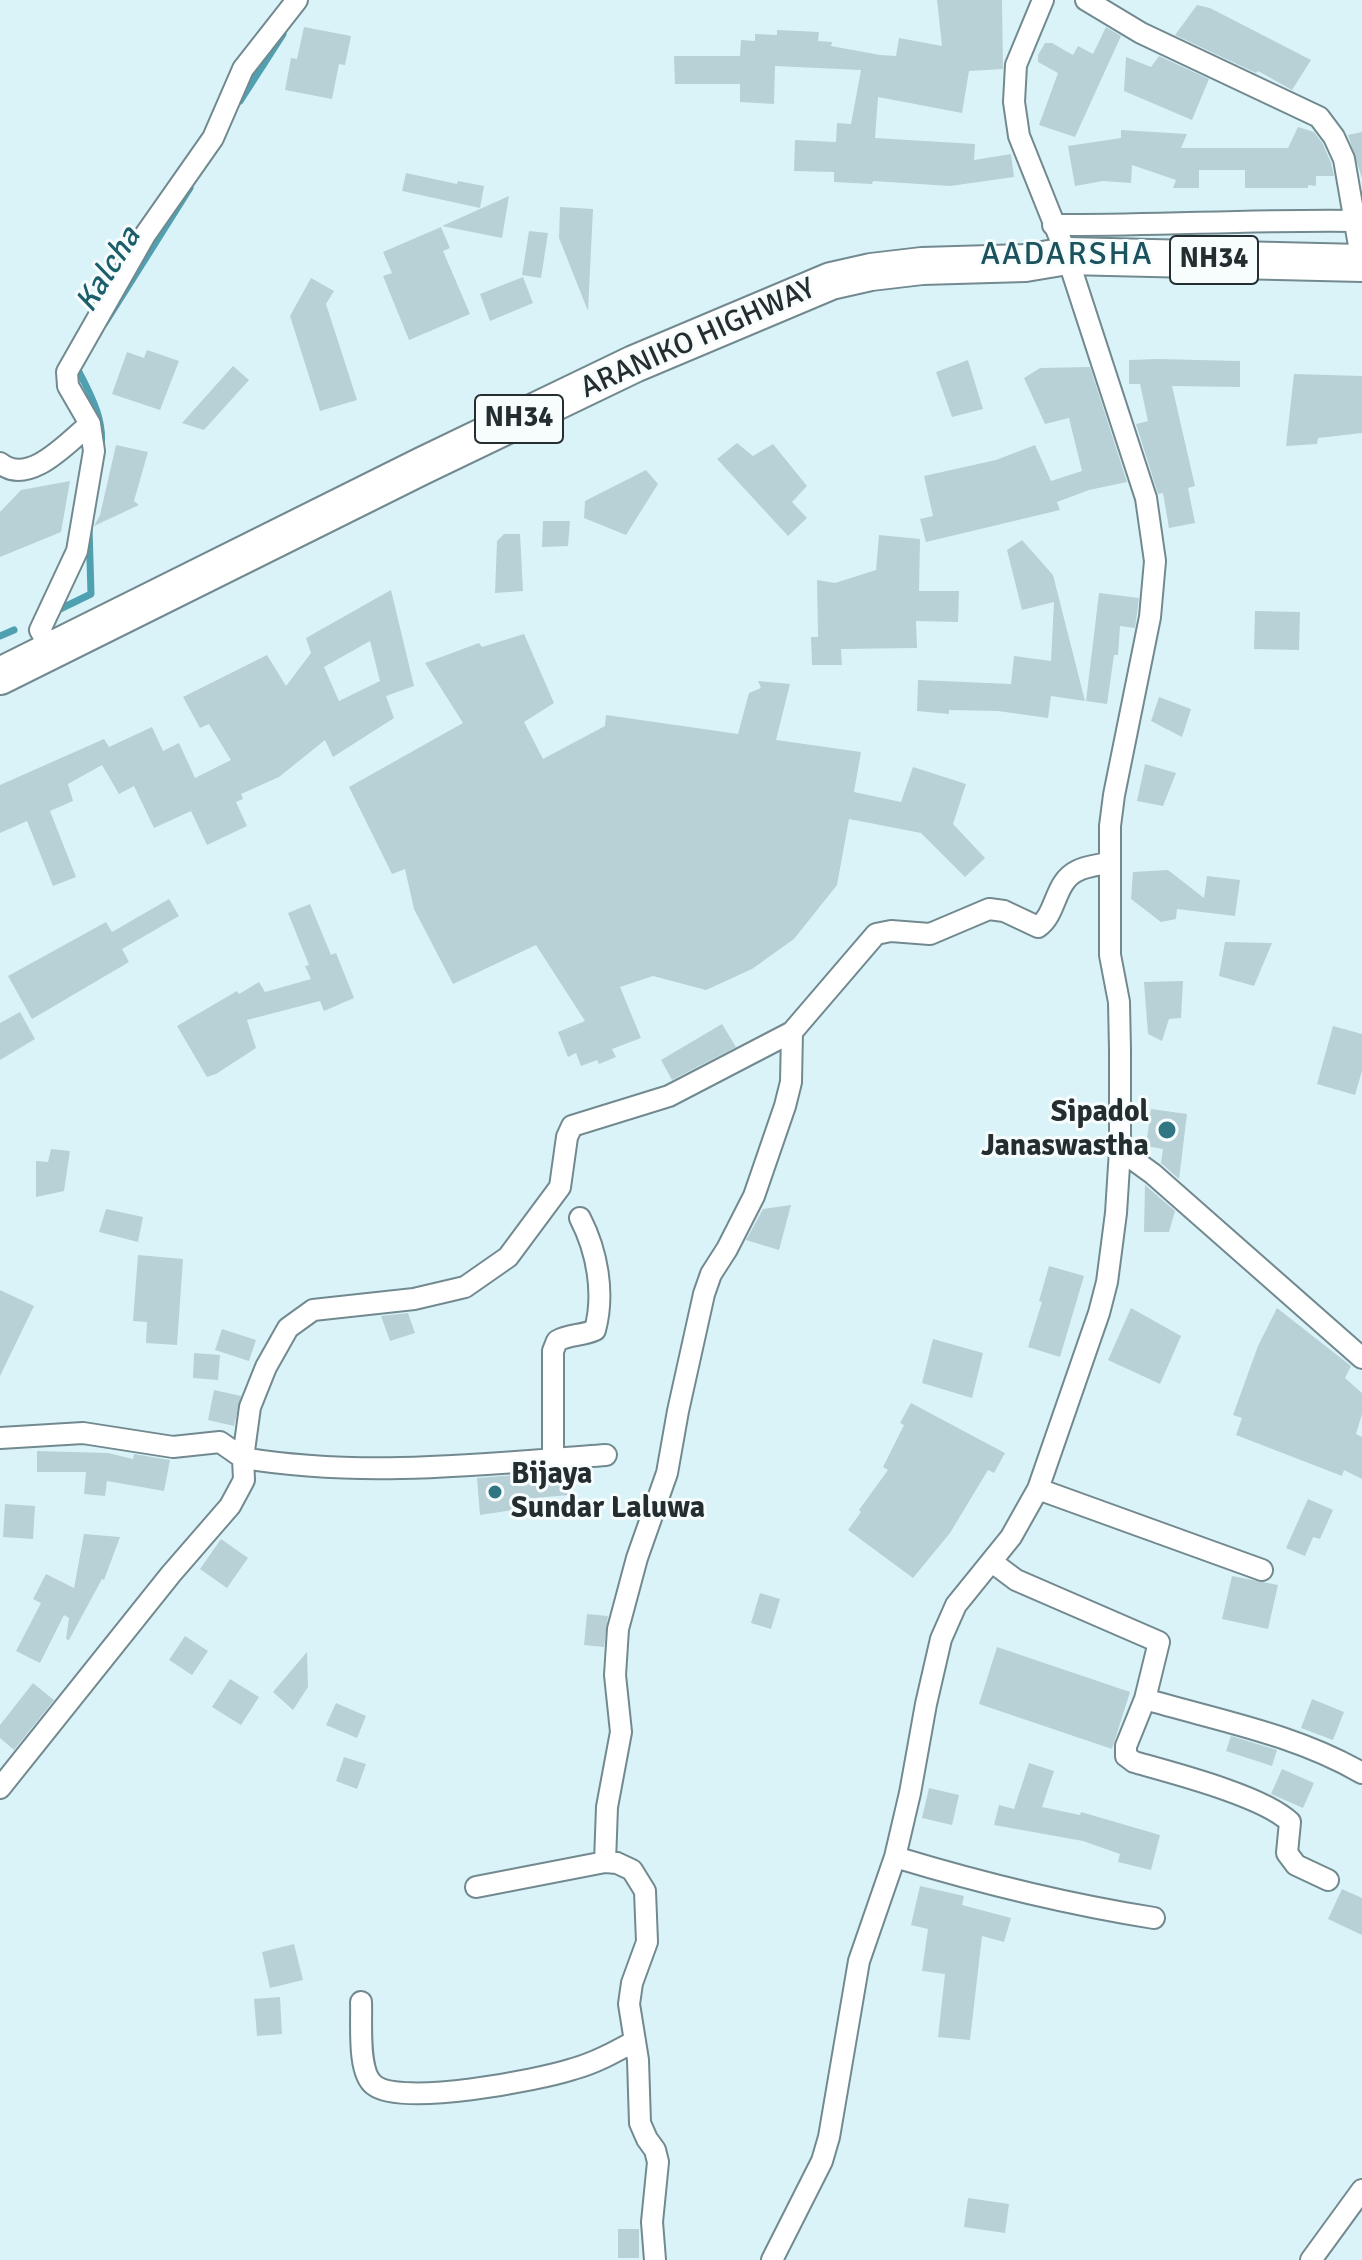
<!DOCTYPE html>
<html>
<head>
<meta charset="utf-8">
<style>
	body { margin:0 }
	canvas { display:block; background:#daf3f9 }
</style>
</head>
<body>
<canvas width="1362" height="2260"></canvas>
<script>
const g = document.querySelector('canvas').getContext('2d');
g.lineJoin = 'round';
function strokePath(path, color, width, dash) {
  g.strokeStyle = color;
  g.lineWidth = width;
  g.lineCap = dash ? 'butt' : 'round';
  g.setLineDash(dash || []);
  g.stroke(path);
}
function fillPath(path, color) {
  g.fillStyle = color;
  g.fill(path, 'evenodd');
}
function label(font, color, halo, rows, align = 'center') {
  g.font = font + ' Signika,sans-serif';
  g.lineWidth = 6;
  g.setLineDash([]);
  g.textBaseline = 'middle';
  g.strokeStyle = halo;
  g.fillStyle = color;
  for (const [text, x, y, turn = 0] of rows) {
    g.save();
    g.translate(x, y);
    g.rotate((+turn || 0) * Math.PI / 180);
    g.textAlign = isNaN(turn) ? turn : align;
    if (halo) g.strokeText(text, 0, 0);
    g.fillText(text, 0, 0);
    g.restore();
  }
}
const stream = new Path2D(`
	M 240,101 L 283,34
	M 105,323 L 190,188
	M 76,366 C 89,392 105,418 101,448
	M 54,612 L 91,594 L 89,527
	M 0,636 L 14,630`);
const building = new Path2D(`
	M 937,0 L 1002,0 L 1003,69 L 969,71 L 962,113 L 878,97 L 875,138 L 975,144 L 974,160 L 1011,154 L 1014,177 L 950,186 L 873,181 L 872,184 L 834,182 L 834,172 L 794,171 L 795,140 L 836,142 L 837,123 L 851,124 L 861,70 L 775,66 L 774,104 L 740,102 L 740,84 L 675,84 L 674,56 L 740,56 L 741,40 L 755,41 L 755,34 L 777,35 L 777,30 L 819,32 L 818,41 L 832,42 L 831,46 L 880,55 L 896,56 L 899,38 L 942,46 Z
	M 1197,5 L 1210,8 L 1311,60 L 1292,90 L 1258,71 L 1256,73 L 1175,35 Z
	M 304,27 L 351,36 L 345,65 L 339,64 L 332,99 L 285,90 L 291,58 L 297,59 Z
	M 1106,27 L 1121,36 L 1075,137 L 1039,125 L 1058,73 L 1038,62 L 1038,55 L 1045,43 L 1052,43 L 1073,55 L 1078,46 L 1093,54 Z
	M 1159,56 L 1209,79 L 1192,120 L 1124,91 L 1126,57 L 1151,67 Z
	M 1298,127 L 1314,132 L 1323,144 L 1331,163 L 1334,176 L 1316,176 L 1316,186 L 1308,185 L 1308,188 L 1245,188 L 1245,170 L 1199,170 L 1199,188 L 1173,188 L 1176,180 L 1132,165 L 1131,183 L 1103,181 L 1075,186 L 1068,146 L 1121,138 L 1121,130 L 1187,134 L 1181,148 L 1288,148 Z
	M 1362,132 L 1362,178 L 1348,135 Z
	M 406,173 L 457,184 L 458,181 L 484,186 L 480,208 L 402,191 Z
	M 509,196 L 502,238 L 442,226 Z
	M 560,207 L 593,209 L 588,311 L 559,238 Z
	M 441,227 L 450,248 L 443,251 L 470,314 L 409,340 L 383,276 L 392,273 L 383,252 Z
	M 529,231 L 548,233 L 541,278 L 522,275 Z
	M 523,277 L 533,303 L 490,321 L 480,294 Z
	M 311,278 L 334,291 L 326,304 L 357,400 L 320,411 L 290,316 Z
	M 147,350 L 179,361 L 160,410 L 112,394 L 127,352 L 144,358 Z
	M 1157,359 L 1240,361 L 1240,387 L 1172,386 L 1195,486 L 1188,488 L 1195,523 L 1169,528 L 1163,493 L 1158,494 L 1136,424 L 1148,421 L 1140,384 L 1129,384 L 1129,360 Z
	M 968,360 L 983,409 L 952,417 L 936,372 Z
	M 233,366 L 249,380 L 204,430 L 182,423 Z
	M 1090,367 L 1127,482 L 1089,490 L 1057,502 L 1060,510 L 926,542 L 920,519 L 933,516 L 924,476 L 996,460 L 1035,445 L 1051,481 L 1082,471 L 1069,418 L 1045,424 L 1024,378 L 1040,368 Z
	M 1294,374 L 1362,376 L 1362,433 L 1318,438 L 1317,444 L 1286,446 Z
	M 737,443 L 753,456 L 773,444 L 807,486 L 792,502 L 807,518 L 788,536 L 717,459 Z
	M 116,445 L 148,452 L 134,501 L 139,505 L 94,526 L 100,515 Z
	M 646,470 L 658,484 L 626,535 L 584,518 L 585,501 Z
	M 70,481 L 61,532 L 0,557 L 0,512 L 21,490 Z
	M 543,521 L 570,521 L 568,546 L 542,547 Z
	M 504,534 L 520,534 L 523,591 L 495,593 L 497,541 Z
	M 879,535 L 920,539 L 919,591 L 959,591 L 958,622 L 916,621 L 917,648 L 841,649 L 842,665 L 812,665 L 811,637 L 818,637 L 817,580 L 835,583 L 876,570 Z
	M 1022,540 L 1053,575 L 1085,701 L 1051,696 L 1048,718 L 998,711 L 949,710 L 949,714 L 917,711 L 918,680 L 1011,684 L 1014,656 L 1051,661 L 1054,602 L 1022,610 L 1007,550 Z
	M 391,590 L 414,686 L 386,696 L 394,718 L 333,757 L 325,740 L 279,777 L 241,794 L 243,799 L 236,802 L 247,826 L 207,845 L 191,811 L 154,828 L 134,786 L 119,794 L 102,765 L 68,784 L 73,801 L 50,811 L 76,877 L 53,886 L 27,821 L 0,833 L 0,785 L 104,739 L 109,747 L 152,727 L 163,751 L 179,743 L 195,778 L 231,760 L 209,724 L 200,728 L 183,697 L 267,655 L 286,686 L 311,653 L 306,638 ZM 370,641 L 380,681 L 339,701 L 324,667 Z
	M 1099,593 L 1139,598 L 1135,628 L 1120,626 L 1118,655 L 1114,655 L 1107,704 L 1086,701 Z
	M 1255,611 L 1300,612 L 1299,650 L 1254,649 Z
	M 524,634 L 554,703 L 524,722 L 543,759 L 605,726 L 606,715 L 738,734 L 749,693 L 761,688 L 758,681 L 790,684 L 776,740 L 861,752 L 854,792 L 901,802 L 913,767 L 966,784 L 953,824 L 985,858 L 965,877 L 921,833 L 849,819 L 837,885 L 794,939 L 752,969 L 706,990 L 653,976 L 620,987 L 641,1038 L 612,1049 L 616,1057 L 599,1064 L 597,1060 L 581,1066 L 576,1053 L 568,1057 L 558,1032 L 585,1021 L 536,945 L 453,984 L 414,909 L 405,869 L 392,874 L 349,787 L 463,723 L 425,663 L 479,643 L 482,647 Z
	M 1159,697 L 1191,709 L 1182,737 L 1151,721 Z
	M 1145,764 L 1176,773 L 1163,806 L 1137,801 Z
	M 1168,870 L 1204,898 L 1207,876 L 1240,880 L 1235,916 L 1177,909 L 1176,919 L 1161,922 L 1131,899 L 1133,872 Z
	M 169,899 L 179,916 L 122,949 L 129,962 L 32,1019 L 8,976 L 106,922 L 112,932 Z
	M 310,904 L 331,955 L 336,953 L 354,998 L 324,1011 L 320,1001 L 247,1020 L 256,1048 L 216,1074 L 207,1077 L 177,1026 L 237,991 L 239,994 L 259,982 L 265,992 L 311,979 L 305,966 L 309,965 L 288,913 Z
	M 1225,942 L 1272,943 L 1254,986 L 1219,976 Z
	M 1183,981 L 1181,1018 L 1169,1019 L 1162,1041 L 1148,1034 L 1144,982 Z
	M 20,1012 L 35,1039 L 0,1060 L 0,1023 Z
	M 722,1024 L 736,1047 L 672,1080 L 661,1060 Z
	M 1333,1026 L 1362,1034 L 1362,1071 L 1355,1095 L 1317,1084 Z
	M 1151,1109 L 1187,1114 L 1179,1179 L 1161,1163 L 1163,1149 L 1146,1146 Z
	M 51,1149 L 70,1151 L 64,1191 L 36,1197 L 36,1161 L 48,1162 Z
	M 1145,1185 L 1175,1211 L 1169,1232 L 1144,1232 Z
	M 791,1205 L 779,1250 L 746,1240 L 763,1209 Z
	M 106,1209 L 143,1217 L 138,1242 L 99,1232 Z
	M 138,1255 L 183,1259 L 177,1345 L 146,1343 L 147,1322 L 133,1321 Z
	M 1049,1266 L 1084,1276 L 1060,1357 L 1028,1347 L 1042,1302 L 1039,1301 Z
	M 0,1290 L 34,1306 L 0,1376 Z
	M 1131,1308 L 1181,1336 L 1160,1384 L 1108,1360 Z
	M 1277,1308 L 1351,1366 L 1345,1378 L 1362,1393 L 1362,1414 L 1356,1434 L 1362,1437 L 1362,1479 L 1344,1470 L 1342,1476 L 1236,1435 L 1242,1418 L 1233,1415 L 1258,1346 Z
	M 408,1313 L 415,1333 L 390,1341 L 381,1316 Z
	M 222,1329 L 256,1340 L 249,1361 L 215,1350 Z
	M 933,1339 L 983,1353 L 972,1398 L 922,1383 Z
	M 194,1353 L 220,1355 L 218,1380 L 193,1378 Z
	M 214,1390 L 241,1396 L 234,1426 L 208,1420 Z
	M 911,1403 L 1005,1453 L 994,1473 L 988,1470 L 950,1533 L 913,1578 L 848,1530 L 861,1512 L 859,1510 L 888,1470 L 883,1467 L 904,1425 L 900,1423 Z
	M 37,1451 L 108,1453 L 133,1459 L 134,1454 L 170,1460 L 164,1491 L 107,1481 L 105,1496 L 84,1494 L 86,1472 L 37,1472 Z
	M 568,1471 L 569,1495 L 512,1500 L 513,1510 L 480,1515 L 477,1478 Z
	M 1308,1499 L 1333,1510 L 1320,1539 L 1313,1537 L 1305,1556 L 1286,1548 Z
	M 5,1504 L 35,1506 L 33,1539 L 3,1537 Z
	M 84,1534 L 120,1537 L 104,1580 L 102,1579 L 69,1640 L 66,1639 L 69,1618 L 64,1615 L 40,1663 L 16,1651 L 41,1603 L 33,1599 L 46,1574 L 74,1588 Z
	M 221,1539 L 248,1558 L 227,1588 L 200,1569 Z
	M 1232,1576 L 1278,1585 L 1268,1629 L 1222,1619 Z
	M 760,1593 L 780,1599 L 771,1629 L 751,1623 Z
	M 587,1614 L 608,1616 L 604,1647 L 584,1645 Z
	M 185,1636 L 208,1651 L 192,1675 L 169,1660 Z
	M 997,1647 L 1130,1692 L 1112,1749 L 979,1704 Z
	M 307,1652 L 308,1687 L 293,1710 L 273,1692 Z
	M 230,1679 L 259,1697 L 241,1725 L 212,1707 Z
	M 33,1683 L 54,1700 L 14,1750 L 0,1738 L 0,1725 Z
	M 1312,1699 L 1344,1712 L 1333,1740 L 1301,1728 Z
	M 336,1703 L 366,1716 L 357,1738 L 326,1725 Z
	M 1231,1736 L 1277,1750 L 1272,1766 L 1226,1751 Z
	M 344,1757 L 366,1764 L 357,1789 L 336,1781 Z
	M 1029,1763 L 1054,1771 L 1042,1807 L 1080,1815 L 1081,1812 L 1160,1835 L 1151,1870 L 1118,1862 L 1120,1854 L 1083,1841 L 994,1825 L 999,1805 L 1014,1809 Z
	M 1282,1769 L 1314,1783 L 1303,1808 L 1271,1794 Z
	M 929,1788 L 959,1795 L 952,1825 L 922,1818 Z
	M 920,1886 L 964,1896 L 962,1905 L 1011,1918 L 1004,1942 L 982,1936 L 970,2040 L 938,2037 L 945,1974 L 922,1971 L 928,1929 L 911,1925 Z
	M 1342,1889 L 1362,1898 L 1362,1935 L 1328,1919 Z
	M 294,1944 L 303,1980 L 270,1988 L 262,1952 Z
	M 280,1997 L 282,2034 L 257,2036 L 254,1999 Z
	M 968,2198 L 1009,2204 L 1005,2233 L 964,2227 Z
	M 618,2229 L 639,2229 L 639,2258 L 618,2258 Z`);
const street = new Path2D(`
	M 1086,0 L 1141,33 L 1319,117 L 1334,137 L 1344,159 L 1362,263
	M 1053,225 C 1156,226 1259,219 1362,221
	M 0,463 C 29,487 68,442 90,424
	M 52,651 L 40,630 L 77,551 L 94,451 L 90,424 L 68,386 L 67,372 L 145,235 L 213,138 L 243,69 L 297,0
	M 1120,1150 L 1153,1174 L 1362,1358
	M 0,1438 L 83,1433 L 173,1447 L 220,1442 L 243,1458 L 244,1480 L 230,1506 L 171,1574 L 0,1788
	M 606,1455 C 484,1464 364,1478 243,1458 L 250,1407 L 266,1367 L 288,1328 L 313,1310 L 414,1299 L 465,1287 L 508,1257 L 560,1187 L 567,1137 L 572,1126 L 669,1096 L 792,1032 L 876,934 L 891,931 L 930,934 L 989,909 L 1004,911 L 1038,927 C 1057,914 1054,882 1077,871 C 1086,866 1099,865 1108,863
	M 553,1458 L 553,1351 L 557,1341 C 569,1334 582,1336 595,1330 C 605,1293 597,1251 580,1218
	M 1038,1489 L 1262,1570
	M 992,1562 L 1016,1580 L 1159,1642 L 1145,1699 L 1126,1746 L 1126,1756 L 1134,1762 C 1173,1773 1263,1796 1290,1822 L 1287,1853 L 1296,1865 L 1328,1880
	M 1145,1699 C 1220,1721 1294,1734 1362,1773
	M 895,1857 C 981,1883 1065,1904 1154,1918
	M 605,1862 L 607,1807 L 621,1732 L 615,1675 L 618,1629 L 637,1558 L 667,1473 L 678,1411 L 704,1294 L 711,1274 L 727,1249 L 754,1196 L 785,1106 L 791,1082 L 792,1032
	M 476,1887 L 605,1862 L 617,1863 L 632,1870 L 645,1891 L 647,1942 L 632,1983 L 629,2004 L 638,2060 L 640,2123 L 647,2139 L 655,2150 L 658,2162 L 652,2222 L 655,2260
	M 361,2002 C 362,2023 357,2072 374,2085 C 401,2107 539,2080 573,2069 C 595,2063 615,2052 635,2041
	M 772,2260 L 822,2161 L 829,2137 L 859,1961 L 895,1857 L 910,1793 L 926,1704 L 941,1639 L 956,1605 L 1011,1537 L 1038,1489 L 1099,1313 L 1107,1282 L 1116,1213 L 1120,1150 L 1120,1050 L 1119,1002 L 1110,955 L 1110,826 L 1114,795 L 1150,617 L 1155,561 L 1146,498 L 1067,256 L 1019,136 L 1014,102 L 1016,65 L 1043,0
	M 1311,2260 L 1362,2190`);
const highway = new Path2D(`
	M 0,676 L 422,466 L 634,364 L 831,281 L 871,272 L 922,266 L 1025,263 L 1067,256 L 1362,263`);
const markers = [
	[1167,1130,10,"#307683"],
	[495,1492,8,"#307683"]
];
const shields = [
	[1214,260,88],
	[519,419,88]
];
const shieldNames = [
	["NH34",1214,260],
	["NH34",519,419]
];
const streetNames = [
	["ARANIKO HIGHWAY",698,339,-24]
];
const poiNames = [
	["Sipadol",1149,1113],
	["Janaswastha",1149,1147],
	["Bijaya",511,1475,"left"],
	["Sundar Laluwa",511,1509,"left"]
];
const neighbourhoodNames = [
	["AADARSHA",1067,256]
];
const waterNames = [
	["Kalcha",109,270,-58]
];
strokePath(stream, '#4fa1b1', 7);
fillPath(building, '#b8d1d6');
strokePath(street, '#728a8f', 24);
strokePath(highway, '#728a8f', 40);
strokePath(street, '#fff', 20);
strokePath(highway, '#fff', 36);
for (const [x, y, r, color] of markers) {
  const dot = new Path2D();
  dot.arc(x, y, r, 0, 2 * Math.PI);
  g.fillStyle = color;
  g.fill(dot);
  strokePath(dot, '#f7fcfd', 3);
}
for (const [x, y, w] of shields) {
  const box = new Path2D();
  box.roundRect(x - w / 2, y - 24, w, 48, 6);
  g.fillStyle = '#f7fcfd';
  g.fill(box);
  strokePath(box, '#242e30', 2);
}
label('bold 28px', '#242e30', null, shieldNames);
label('30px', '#242e30', '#f7fcfd', streetNames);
label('bold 30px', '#242e30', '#f7fcfd', poiNames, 'right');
g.letterSpacing = '2px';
label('32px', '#1a535d', '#f7fcfd', neighbourhoodNames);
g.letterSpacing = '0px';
label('italic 32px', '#1c5f6b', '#f7fcfd', waterNames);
</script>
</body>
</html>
